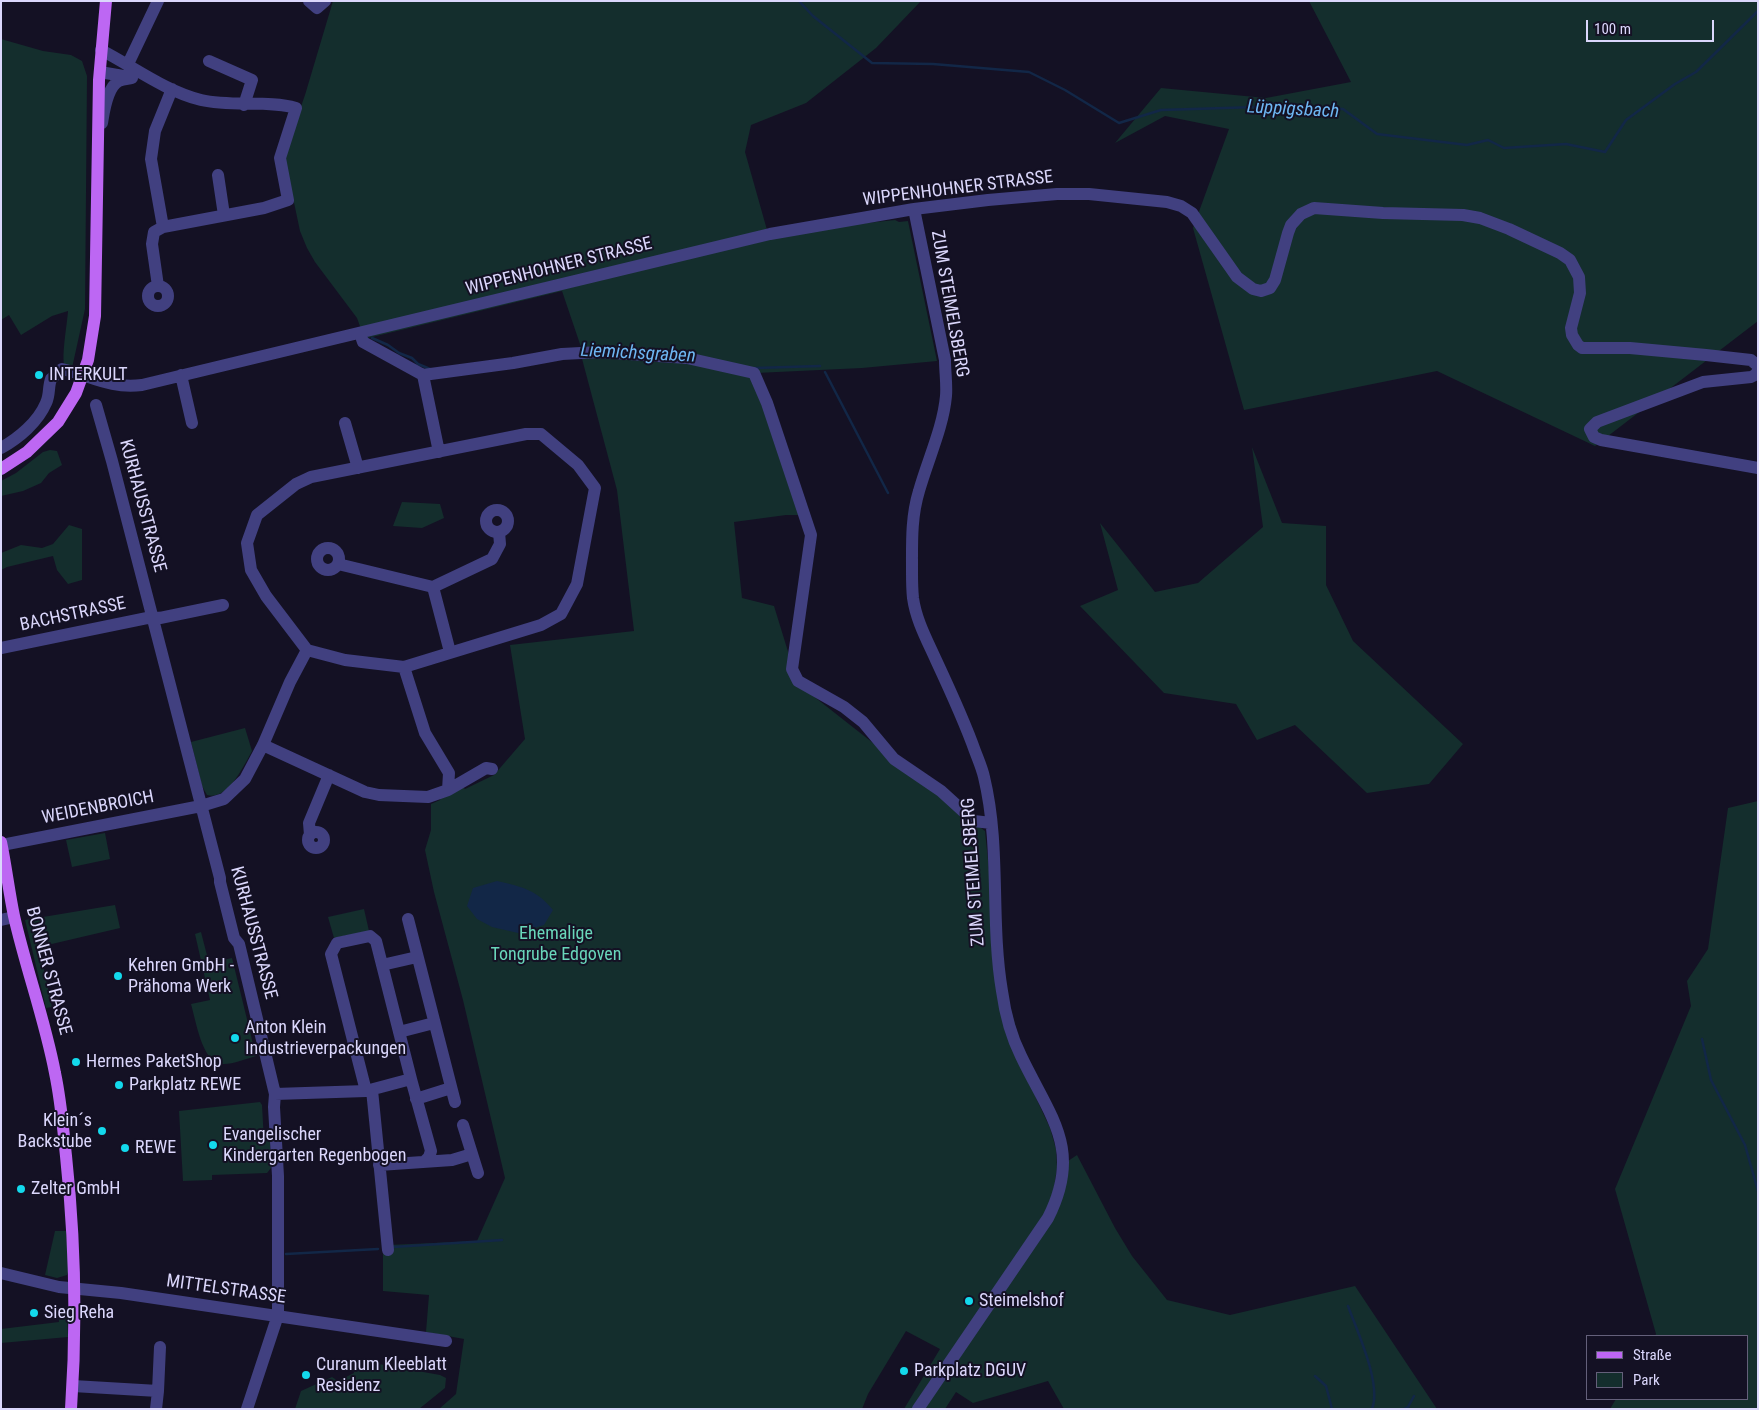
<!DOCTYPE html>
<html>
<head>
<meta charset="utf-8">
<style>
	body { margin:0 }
	#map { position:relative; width:1759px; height:1410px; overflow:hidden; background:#141124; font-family:"Roboto Condensed",sans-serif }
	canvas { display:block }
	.frame { position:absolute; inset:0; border:2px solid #dbd7fc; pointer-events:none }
	.legend { position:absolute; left:1586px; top:1335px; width:162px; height:65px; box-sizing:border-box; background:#141124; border:1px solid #64607a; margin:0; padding:6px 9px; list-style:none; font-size:15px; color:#dbd7fc }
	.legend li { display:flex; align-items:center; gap:10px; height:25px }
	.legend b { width:25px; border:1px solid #64607a }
	.scale { position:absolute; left:1586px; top:20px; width:128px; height:22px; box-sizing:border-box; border:2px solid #dbd7fc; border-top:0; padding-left:6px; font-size:15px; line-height:18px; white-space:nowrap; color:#dbd7fc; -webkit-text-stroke:4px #141124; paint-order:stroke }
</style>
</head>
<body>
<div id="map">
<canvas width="1759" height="1410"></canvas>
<div class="frame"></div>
<ul class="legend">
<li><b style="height:6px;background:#bd67f3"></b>Straße</li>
<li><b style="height:14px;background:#142e2d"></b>Park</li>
</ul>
<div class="scale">100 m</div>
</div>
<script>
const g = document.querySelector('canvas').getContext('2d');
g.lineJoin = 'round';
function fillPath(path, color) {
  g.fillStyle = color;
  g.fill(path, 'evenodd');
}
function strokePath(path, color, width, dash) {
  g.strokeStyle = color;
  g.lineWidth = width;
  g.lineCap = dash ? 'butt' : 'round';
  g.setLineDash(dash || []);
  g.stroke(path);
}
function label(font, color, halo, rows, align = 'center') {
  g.font = font + ' "Roboto Condensed",sans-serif';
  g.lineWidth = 4;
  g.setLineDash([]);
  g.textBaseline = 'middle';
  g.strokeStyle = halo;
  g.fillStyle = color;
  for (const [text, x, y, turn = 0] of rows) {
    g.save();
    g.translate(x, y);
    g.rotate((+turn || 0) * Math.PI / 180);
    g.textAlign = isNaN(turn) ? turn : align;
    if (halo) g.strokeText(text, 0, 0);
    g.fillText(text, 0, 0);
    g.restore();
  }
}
const green = new Path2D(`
	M 333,1 L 921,1 L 876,48 L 806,103 L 751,125 L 745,152 L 769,237 L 838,226 L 895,220 L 899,222 L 908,221 L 937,361 L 862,368 L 756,373 L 803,515 L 786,515 L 734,522 L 742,598 L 774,606 L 798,684 L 985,831 L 991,889 L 993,947 L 1036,1098 L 1050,1128 L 1056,1149 L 1057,1168 L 1054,1188 L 1065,1163 L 1077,1155 L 1115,1228 L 1132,1256 L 1167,1300 L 1230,1315 L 1355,1286 L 1437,1409 L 1064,1409 L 1048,1381 L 973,1403 L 956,1392 L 945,1409 L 904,1409 L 940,1349 L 906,1331 L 868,1394 L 862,1409 L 439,1409 L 456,1394 L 464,1339 L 426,1332 L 429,1295 L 383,1291 L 383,1253 L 389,1245 L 477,1241 L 505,1178 L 463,1000 L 434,892 L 425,850 L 431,830 L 431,804 L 440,800 L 442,794 L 460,785 L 465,789 L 494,775 L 525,739 L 510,645 L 634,631 L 617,490 L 581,355 L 582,350 L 562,291 L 368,338 L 361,329 L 357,318 L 315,262 L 307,248 L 300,231 L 284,155 L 305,95 Z
	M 1309,1 L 1758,1 L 1758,321 L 1595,446 L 1437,371 L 1244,410 L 1193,228 L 1229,129 L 1165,116 L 1115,143 L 1161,88 L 1266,98 L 1351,82 Z
	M 1,39 L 43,51 L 71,55 L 82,61 L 87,76 L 85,309 L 72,368 L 64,364 C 62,352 67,325 68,311 L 52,316 L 21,335 L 9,315 L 1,320 Z
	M 1252,447 L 1282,523 L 1326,526 L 1326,585 L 1353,641 L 1463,744 L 1429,784 L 1367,793 L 1295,725 L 1257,740 L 1236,704 L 1164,693 L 1080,606 L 1118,590 L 1100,523 L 1155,592 L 1198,583 L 1263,527 Z
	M 50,450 L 57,451 L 62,465 L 49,473 L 41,483 L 23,491 L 1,496 L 1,481 L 16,473 L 43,452 Z
	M 402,502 L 440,504 L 444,518 L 422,528 L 393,526 Z
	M 69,525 L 82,529 L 82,580 L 68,584 L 57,570 L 53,556 L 7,567 L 1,570 L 1,553 L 21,545 L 42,548 L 53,544 Z
	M 245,728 L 252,751 C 244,765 228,801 207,795 L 202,786 L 191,742 Z
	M 1758,801 L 1758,1409 L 1610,1409 L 1616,1399 L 1748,1399 L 1748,1336 L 1655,1336 L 1656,1334 L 1615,1189 L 1691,1006 L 1687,981 L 1708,949 L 1728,808 Z
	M 105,833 L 110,859 L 72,867 L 66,840 Z
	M 115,905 L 120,928 L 39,947 L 52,1007 L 46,1008 L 25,920 Z
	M 364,909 L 369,931 L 334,938 L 328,917 Z
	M 201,932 L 209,963 L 232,958 L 256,1056 C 245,1059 232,1065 221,1064 C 202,1062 196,1021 191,1004 L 210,1000 L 195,934 Z
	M 260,1102 L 262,1105 L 264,1141 L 270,1141 L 271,1168 L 267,1173 L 212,1175 L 212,1180 L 183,1181 L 179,1111 Z
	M 55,1231 L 66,1231 L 69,1270 L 67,1275 L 57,1278 L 45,1275 Z
	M 67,1309 L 68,1337 L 1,1343 L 1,1329 L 59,1322 L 58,1311 Z
	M 362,1361 L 440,1375 L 446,1378 L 445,1388 L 419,1409 L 295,1409 L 301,1391 L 332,1377 L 338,1381 L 354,1373 L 353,1369 L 355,1364 Z`);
const water = new Path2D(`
	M 497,881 C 522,887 536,889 553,910 L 544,925 L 518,933 L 492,927 L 477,919 L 467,906 L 473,888 Z`);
const stream = new Path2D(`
	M 799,1 L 813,16 L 872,63 L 933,64 L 1029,72 L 1065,90 L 1119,123 L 1161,110 L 1288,106 L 1343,109 L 1377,134 L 1467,145 L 1488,140 L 1504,148 L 1566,144 L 1605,152 L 1626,120 L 1675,84 L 1696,72 L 1758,11
	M 372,338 L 388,345 L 399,353 L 412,358 L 418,364 L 430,369
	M 755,368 L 820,366
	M 825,372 L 888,493
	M 1702,1039 L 1711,1080 L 1745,1145 L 1758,1191
	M 393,1247 L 502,1240
	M 286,1254 L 378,1249
	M 1348,1306 C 1357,1331 1382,1384 1372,1409
	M 1315,1376 L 1326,1386 L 1332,1409
	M 1404,1409 L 1408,1407 L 1414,1396`);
const minor = new Path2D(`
	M 309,1 L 317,8 L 325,1
	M 101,50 C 134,67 165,91 201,100 C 231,107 268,100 296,108 L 280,158 L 288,200 L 264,208 L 163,227 L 154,232 L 152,244 L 158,286
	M 209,61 L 252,80 L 244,105
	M 128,64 L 158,1
	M 100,72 L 129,77
	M 102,123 C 104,111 107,87 119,81 C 123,79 128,79 132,78
	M 218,175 L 224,215
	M 914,209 L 945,360 C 945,372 947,384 946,396 C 943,428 928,459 919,491 C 911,517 912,543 912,571 C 912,579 912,589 913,598 C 916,620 927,640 936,660 C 950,690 964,720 975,751 C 978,759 982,768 984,777 C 1001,847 990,920 1002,991 C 1005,1013 1011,1036 1021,1056 C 1050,1117 1083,1149 1048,1218 L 918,1409
	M 163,227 L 151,159 L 155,131 L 172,89
	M148 296a10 10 0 1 1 20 0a10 10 0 1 1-20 0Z
	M 360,333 L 363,342 L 423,375 L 513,363 L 562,354 L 600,352 L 687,358 L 754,373 L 767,403 L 811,535 L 792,669 L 798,681 L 844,707 L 863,722 L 894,759 L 941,791 L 974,821 L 991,823
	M 1758,371 L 1755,375 L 1751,377 L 1703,382 L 1597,422 L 1590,429 L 1594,437 L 1601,440 L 1758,468
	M 181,375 L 192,423
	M 423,375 L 439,452
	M 96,405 L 112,461 L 220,878 L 220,882 L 234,938 L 239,944 L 275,1094 L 274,1107 L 278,1176 L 278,1315 L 247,1409
	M 345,423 L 358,468
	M 1,448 C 19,438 38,422 46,403 C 50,395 48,387 51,379 L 62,369 C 91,376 110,389 142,385 L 770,234 L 914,209 L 988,200 L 1057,194 L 1089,194 L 1167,202 L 1181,206 L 1192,213 L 1237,277 L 1253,289 L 1261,291 L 1270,288 L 1275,280 L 1288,233 L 1291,225 L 1301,214 L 1314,208 L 1383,213 L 1463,215 L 1480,218 L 1509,229 L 1560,253 L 1570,260 L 1579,277 L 1580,293 L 1571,328 L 1572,335 L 1578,345 L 1582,348 L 1630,348 L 1706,355 L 1751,360 L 1758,366
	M486 521a11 11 0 1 1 22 0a11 11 0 1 1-22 0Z
	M317 559a11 11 0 1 1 22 0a11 11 0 1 1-22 0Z
	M 338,564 L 433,587 L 492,559 L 500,544 L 499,532
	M 433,587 L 450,652
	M 1,648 L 152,617 L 160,618 L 223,605
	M 307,650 L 345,660 L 404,667
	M 263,745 L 365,792 L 379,795 L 428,797 L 448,790 L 449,773 L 425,733 L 404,667 L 541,625 L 561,614 L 577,584 L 595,488 L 578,465 L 541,434 L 526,434 L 311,477 L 296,484 L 257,515 L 247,543 L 251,570 L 266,596 L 307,650
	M 448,790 L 486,768 L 492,769
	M308 840a8 8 0 1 1 16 0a8 8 0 1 1-16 0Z
	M 310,835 L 309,823 L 329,775
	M 2,845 L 201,806 L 224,799 L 245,779 L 263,745 L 290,682 L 307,650
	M 408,919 L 455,1102
	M 1,920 L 14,917
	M 382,965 L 417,957
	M 399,1032 L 434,1023
	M 411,1079 L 431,1151 L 429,1157 L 424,1162
	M 372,1090 L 388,1250
	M 275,1094 L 366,1091 L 411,1079 L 376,941 L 370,936 L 337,943 L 331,954 L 366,1091
	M 416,1099 L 451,1088
	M 463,1125 L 478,1173
	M 379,1165 L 452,1160 L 472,1154
	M 1,1273 L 59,1287 L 121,1293 L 446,1341
	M 73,1386 L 158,1391 L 160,1347
	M 156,1409 L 158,1391`);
const major = new Path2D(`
	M 1,469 L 27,452 L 58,422 L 76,393 L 88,360 L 95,316 L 99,80 L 106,1
	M 1,842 C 6,866 9,892 14,916 C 26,969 45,1020 55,1073 C 61,1101 63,1128 66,1156 C 75,1240 77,1324 71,1409`);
const markers = [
	[39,375,5,"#13d9ec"],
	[118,976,5,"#13d9ec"],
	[235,1038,5,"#13d9ec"],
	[76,1062,5,"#13d9ec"],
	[119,1085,5,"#13d9ec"],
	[102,1131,5,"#13d9ec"],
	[213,1145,5,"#13d9ec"],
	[125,1148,5,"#13d9ec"],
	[21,1189,5,"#13d9ec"],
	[969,1301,5,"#13d9ec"],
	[34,1313,5,"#13d9ec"],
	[904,1371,5,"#13d9ec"],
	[306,1375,5,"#13d9ec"]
];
const streetNames = [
	["WIPPENHOHNER STRASSE",958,189,-7],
	["WIPPENHOHNER STRASSE",559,267,-14],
	["ZUM STEIMELSBERG",949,304,80],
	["KURHAUSSTRASSE",142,506,75],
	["BACHSTRASSE",73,615,-12],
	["WEIDENBROICH",98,808,-11],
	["ZUM STEIMELSBERG",974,872,-94],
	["KURHAUSSTRASSE",253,933,75],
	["BONNER STRASSE",48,971,75],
	["MITTELSTRASSE",226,1290,8]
];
const poiNames = [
	["INTERKULT",49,375],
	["Kehren GmbH -",128,966],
	["Prähoma Werk",128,987],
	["Anton Klein",245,1028],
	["Industrieverpackungen",245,1049],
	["Hermes PaketShop",86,1062],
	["Parkplatz REWE",129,1085],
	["Klein´s",92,1121,"right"],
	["Backstube",92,1142,"right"],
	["Evangelischer",223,1135],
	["Kindergarten Regenbogen",223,1156],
	["REWE",135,1148],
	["Zelter GmbH",31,1189],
	["Steimelshof",979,1301],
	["Sieg Reha",44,1313],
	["Curanum Kleeblatt",316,1365],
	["Residenz",316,1386],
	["Parkplatz DGUV",914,1371]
];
const parkNames = [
	["Ehemalige",556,934],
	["Tongrube Edgoven",556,955]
];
const waterNames = [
	["Lüppigsbach",1293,110,3],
	["Liemichsgraben",638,354,3]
];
fillPath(green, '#142e2d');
fillPath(water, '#122747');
strokePath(stream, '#122747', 2.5);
strokePath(minor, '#414080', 12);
strokePath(major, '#bd67f3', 12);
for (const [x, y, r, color] of markers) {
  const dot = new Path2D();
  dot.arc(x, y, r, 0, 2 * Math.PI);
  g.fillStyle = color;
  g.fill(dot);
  strokePath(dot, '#141124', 2);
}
label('18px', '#dbd7fc', '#141124', streetNames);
label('18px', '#dbd7fc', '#141124', poiNames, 'left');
label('18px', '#69d6ba', '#141124', parkNames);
label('italic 19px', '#6eb7f3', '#141124', waterNames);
</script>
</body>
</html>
